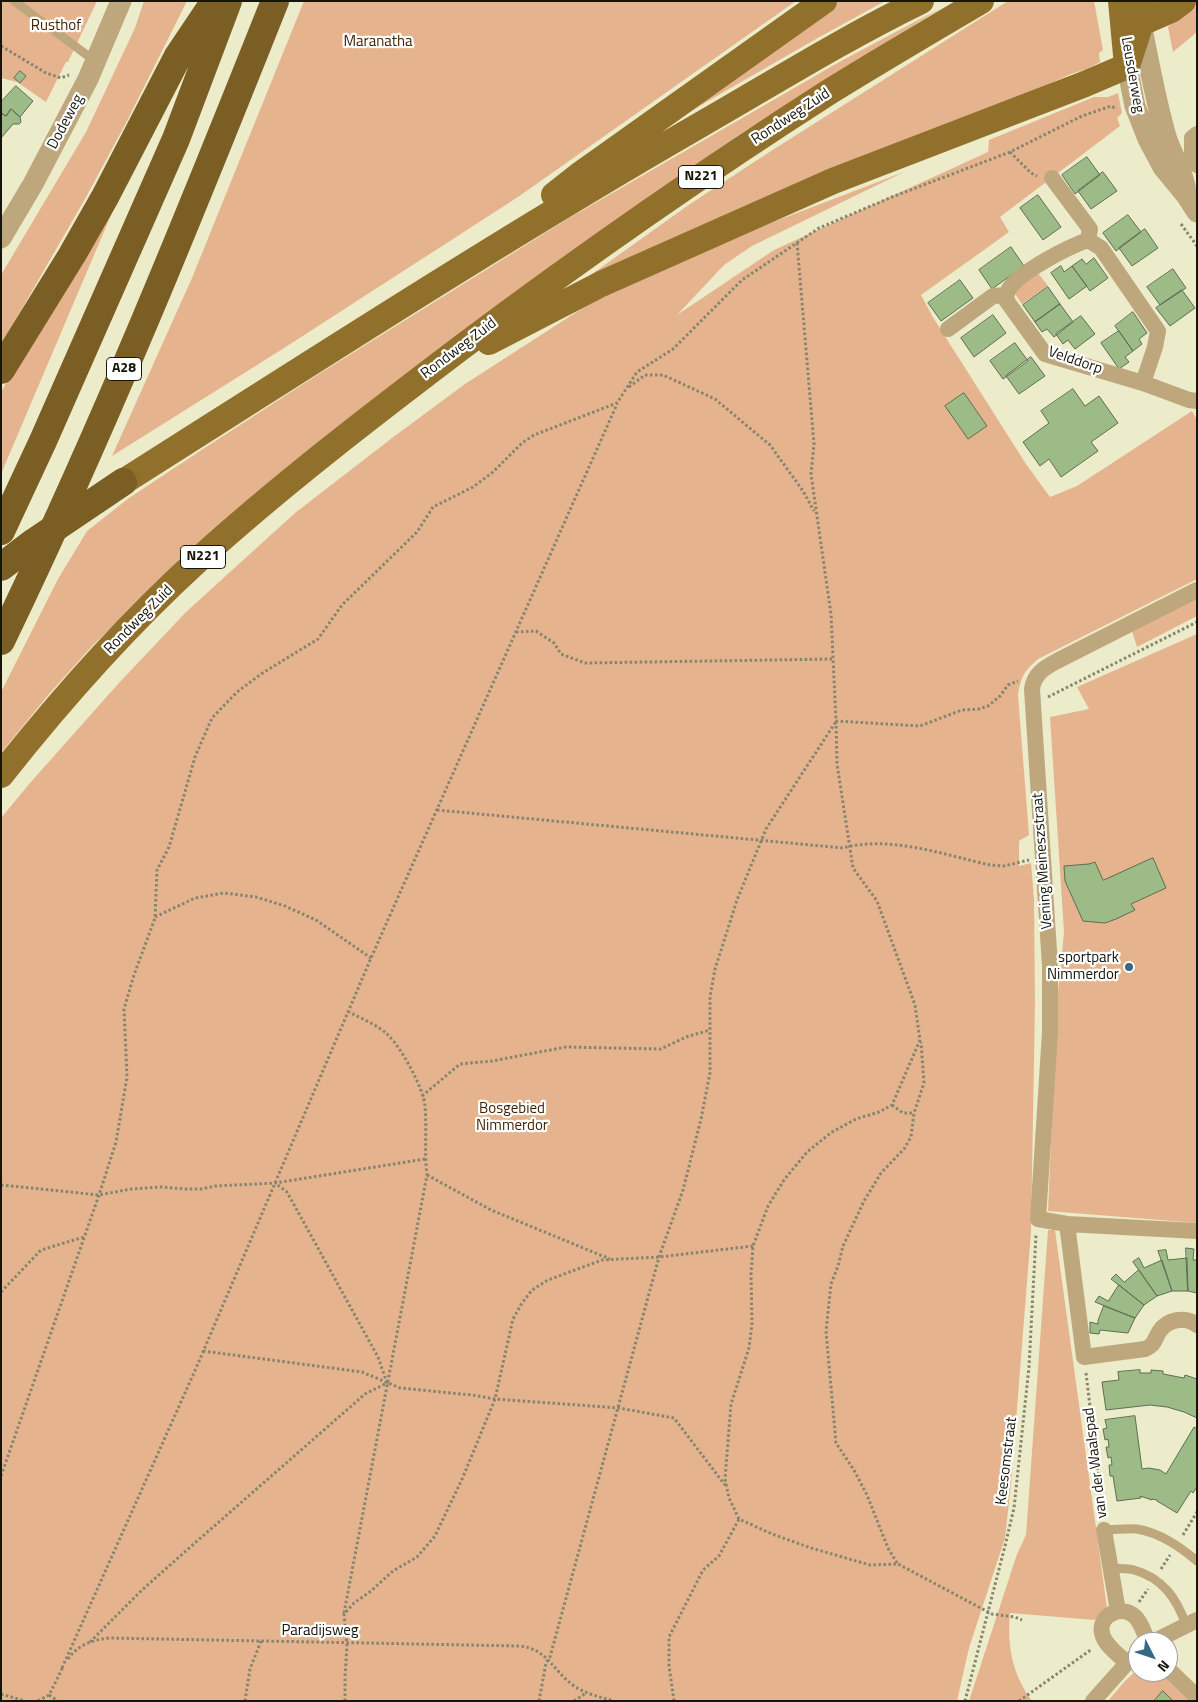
<!DOCTYPE html>
<html>
<head>
<meta charset="utf-8">
<style>
	body { margin:0 }
	#map { position:relative; width:1198px; height:1702px; overflow:hidden; background:#ececca; font-family:"Titillium Web",sans-serif }
	canvas { display:block }
	.frame { position:absolute; inset:0; border:2px solid #151509; pointer-events:none }
	.north { position:absolute; left:1128px; top:1632px; width:50px; height:50px; box-sizing:border-box; background:#fff; border:1px solid #a1a19d; border-radius:50%; rotate:131deg; font-size:14px; font-weight:700; line-height:20px; text-align:center; color:#151509 }
	.north::after { content:''; display:block; margin:auto; width:18px; height:22px; background:#346a85; clip-path:polygon(50% 0,100% 100%,50% 72%,0 100%) }
</style>
</head>
<body>
<div id="map">
<canvas width="1198" height="1702"></canvas>
<div class="frame"></div>
<div class="north">N</div>
</div>
<script>
const g = document.querySelector('canvas').getContext('2d');
g.lineJoin = 'round';
function fillPath(path, color) {
  g.fillStyle = color;
  g.fill(path, 'evenodd');
}
function strokePath(path, color, width, dash) {
  g.strokeStyle = color;
  g.lineWidth = width;
  g.lineCap = dash ? 'butt' : 'round';
  g.setLineDash(dash || []);
  g.stroke(path);
}
function label(font, color, halo, rows, align = 'center') {
  g.font = font + ' "Titillium Web",sans-serif';
  g.lineWidth = 4.5;
  g.setLineDash([]);
  g.textBaseline = 'middle';
  g.strokeStyle = halo;
  g.fillStyle = color;
  for (const [text, x, y, turn = 0] of rows) {
    g.save();
    g.translate(x, y);
    g.rotate((+turn || 0) * Math.PI / 180);
    g.textAlign = isNaN(turn) ? turn : align;
    if (halo) g.strokeText(text, 0, 0);
    g.fillText(text, 0, 0);
    g.restore();
  }
}
const green = new Path2D(`
	M 1,1 L 97,1 L 68,62 L 66,62 L 46,102 L 17,82 L 1,78 Z
	M 144,1 L 187,1 L 126,123 L 85,199 L 1,345 L 1,275 L 86,132 L 135,28 Z
	M 304,1 L 796,1 L 518,197 L 281,350 L 112,456 L 192,278 Z
	M 836,1 L 885,1 L 816,39 L 682,116 Z
	M 1008,1 L 1094,1 L 1103,50 L 1099,53 L 1100,62 L 1087,69 L 1071,74 L 942,132 L 585,279 L 690,204 L 771,151 Z
	M 1197,1 L 1197,32 L 1173,52 L 1168,27 Z
	M 941,8 L 737,136 L 590,239 L 171,571 L 93,645 L 49,694 L 1,753 L 1,692 L 58,579 L 87,531 L 129,498 L 203,449 L 314,377 L 569,218 L 841,61 Z
	M 1118,93 L 1122,113 L 1117,118 L 1120,126 L 1000,217 L 1009,232 L 921,295 L 934,319 L 1026,464 L 1050,497 L 1077,486 L 1192,411 L 1197,420 L 1197,579 L 1038,659 C 1024,671 1021,677 1018,695 L 1029,835 L 1019,841 L 1019,866 L 1031,863 L 1034,899 L 1035,1002 L 1031,1232 L 1011,1484 L 1005,1538 L 969,1648 L 957,1701 L 1,1701 L 1,818 L 30,783 L 118,684 L 186,612 L 295,513 L 392,438 L 465,384 L 606,293 L 713,245 L 904,172 L 752,246 L 724,265 L 677,315 L 774,250 L 988,152 L 989,140 L 1094,97 L 1108,97 Z
	M 131,168 L 1,474 L 1,392 Z
	M 1038,273 L 1048,286 L 1022,304 L 1013,291 Z
	M 1197,597 L 1197,616 L 1137,647 L 1132,631 Z
	M 1197,634 L 1197,1223 L 1048,1211 L 1057,1002 L 1064,932 L 1050,717 L 1089,709 L 1077,687 Z
	M 1048,1230 L 1055,1230 L 1107,1608 L 1099,1614 L 1095,1620 L 1010,1613 C 1007,1645 1012,1674 1032,1701 L 969,1701 L 1017,1554 L 1026,1535 Z
	M 1138,1669 L 1138,1672 L 1166,1672 L 1195,1701 L 1108,1701 L 1124,1682 Z`);
const building = new Path2D(`
	M 20,71 L 26,76 L 20,83 L 14,78 Z
	M 16,86 L 33,101 L 20,117 L 11,109 L 6,116 L 1,113 L 1,102 Z
	M 11,109 L 20,117 L 21,122 L 19,124 L 13,124 L 1,138 L 1,113 L 6,116 Z
	M 1087,157 L 1100,175 L 1075,194 L 1062,175 Z
	M 1103,172 L 1117,191 L 1091,209 L 1078,191 Z
	M 1038,195 L 1061,227 L 1043,240 L 1020,208 Z
	M 1128,215 L 1141,232 L 1116,251 L 1103,233 Z
	M 1145,229 L 1158,248 L 1132,266 L 1119,248 Z
	M 1011,247 L 1024,266 L 992,289 L 979,270 Z
	M 1094,258 L 1108,278 L 1090,291 L 1072,266 L 1082,259 L 1086,264 Z
	M 1061,266 L 1064,272 L 1072,266 L 1087,286 L 1069,299 L 1051,273 Z
	M 1173,269 L 1186,288 L 1160,305 L 1147,287 Z
	M 960,280 L 973,298 L 941,321 L 928,303 Z
	M 1048,287 L 1060,304 L 1035,322 L 1023,305 Z
	M 1182,290 L 1195,308 L 1170,326 L 1156,308 Z
	M 1060,304 L 1073,322 L 1054,337 L 1047,329 L 1042,332 L 1035,322 Z
	M 1133,312 L 1147,333 L 1139,339 L 1142,344 L 1133,351 L 1115,326 Z
	M 993,315 L 1006,333 L 974,357 L 961,338 Z
	M 1081,316 L 1095,334 L 1075,349 L 1068,340 L 1063,344 L 1056,334 Z
	M 1119,331 L 1133,351 L 1125,357 L 1129,362 L 1119,369 L 1101,343 Z
	M 1015,343 L 1028,361 L 1003,379 L 990,361 Z
	M 1031,357 L 1045,376 L 1019,394 L 1006,376 Z
	M 1073,389 L 1085,406 L 1099,396 L 1118,423 L 1091,442 L 1098,451 L 1061,477 L 1049,459 L 1040,466 L 1023,442 L 1049,423 L 1041,411 Z
	M 964,393 L 987,426 L 968,439 L 945,406 Z
	M 1153,858 L 1166,888 L 1131,904 L 1135,910 L 1116,919 L 1105,923 L 1083,921 L 1065,881 L 1064,866 L 1089,864 L 1095,862 L 1103,880 Z
	M 1186,1248 L 1194,1249 L 1193,1260 L 1197,1260 L 1197,1293 L 1188,1291 Z
	M 1166,1250 L 1168,1260 L 1187,1258 L 1188,1291 L 1172,1291 L 1158,1251 Z
	M 1139,1258 L 1144,1268 L 1162,1260 L 1172,1291 L 1157,1296 L 1133,1262 Z
	M 1139,1270 L 1157,1296 L 1144,1305 L 1111,1279 L 1116,1274 L 1124,1282 Z
	M 1119,1285 L 1144,1305 L 1135,1318 L 1095,1302 L 1099,1296 L 1108,1301 Z
	M 1104,1306 L 1135,1318 L 1128,1333 L 1100,1330 L 1099,1334 L 1090,1333 L 1090,1322 L 1098,1324 L 1098,1321 Z
	M 1140,1370 L 1140,1373 L 1151,1373 L 1151,1370 L 1163,1371 L 1163,1374 L 1184,1378 L 1185,1375 L 1197,1379 L 1197,1418 L 1184,1412 L 1167,1407 L 1150,1405 L 1106,1410 L 1102,1382 L 1119,1380 L 1118,1372 Z
	M 1135,1416 L 1142,1469 L 1149,1468 L 1160,1470 L 1166,1474 L 1194,1427 L 1197,1429 L 1197,1487 L 1193,1493 L 1191,1491 L 1177,1513 L 1157,1501 L 1157,1500 L 1152,1499 L 1152,1500 L 1140,1496 L 1141,1498 L 1117,1501 L 1113,1476 L 1110,1476 L 1109,1465 L 1112,1465 L 1111,1457 L 1108,1458 L 1106,1447 L 1109,1447 L 1108,1439 L 1105,1440 L 1103,1429 L 1107,1428 L 1105,1420 Z
	M 1163,1691 L 1173,1701 L 1154,1701 Z`);
const path = new Path2D(`
	M 1,46 L 46,73 L 61,78 L 69,75
	M 1010,152 L 1031,173 L 1037,176
	M 1181,224 L 1197,246
	M 797,243 L 814,444 L 811,474 L 831,614 L 836,721 L 920,726 L 962,710 L 979,709 L 988,706 L 1000,696 L 1008,685 L 1018,681
	M 629,387 L 645,375 L 663,375 L 715,399 L 770,445 L 803,491 L 814,511
	M 516,632 L 536,631 L 554,643 L 561,654 L 585,663 L 833,659
	M 1048,697 L 1197,622
	M 836,721 L 837,764 L 853,868 L 877,901 L 915,1005 L 920,1040 L 892,1105 L 879,1112 L 856,1119 L 832,1132 L 807,1152 L 784,1180 L 768,1206 L 753,1246 L 751,1274 L 752,1324 L 749,1348 L 731,1404 L 725,1479 L 729,1498 L 739,1519 L 772,1534 L 811,1548 L 870,1565 L 898,1564 L 992,1614 L 1015,1617 L 1022,1620
	M 437,810 L 843,848 C 889,835 945,855 990,865 L 1004,866 L 1029,860
	M 155,917 L 195,898 L 224,893 L 256,897 L 285,906 L 316,920 L 371,958
	M 422,1096 L 460,1064 L 492,1061 L 566,1047 L 661,1049 L 686,1037 L 710,1030
	M 892,1105 L 903,1113 L 914,1113
	M 427,1175 L 491,1210 L 610,1259
	M 1,1185 L 99,1195 L 131,1189 L 161,1187 L 185,1189 L 201,1189 L 216,1186 L 275,1183 L 425,1159
	M 1,1292 L 41,1250 L 84,1237
	M 203,1351 L 362,1372 L 400,1388 L 472,1395 L 495,1399 L 619,1408 L 674,1418 L 725,1485
	M 1086,1373 L 1103,1516
	M 1,1476 L 99,1195 L 116,1142 L 127,1077 L 124,1009 L 134,975 L 155,918 L 157,870 L 169,847 L 195,757 L 212,718 L 237,692 L 261,674 L 318,639 L 342,605 L 417,532 L 433,507 L 473,487 L 493,472 L 522,443 L 534,435 L 617,403 L 637,372 L 673,349 L 742,280 L 819,228 L 892,197 L 1010,152 L 1082,116 L 1111,106 L 1117,109
	M 1183,1535 L 1197,1512
	M 897,1563 L 888,1548 L 867,1495 L 854,1470 L 836,1443 L 826,1331 L 831,1284 L 838,1266 L 843,1246 L 864,1201 L 881,1173 L 904,1149 L 911,1137 L 914,1113 L 924,1083 L 921,1042
	M 1161,1569 L 1170,1555
	M 1139,1602 L 1148,1589
	M 344,1613 L 427,1175 C 424,1152 427,1129 425,1106 C 424,1089 401,1047 388,1035 C 378,1025 362,1019 349,1012
	M 90,1642 L 142,1590 L 196,1542 L 365,1394 L 387,1383 L 378,1357 L 287,1192 L 275,1183
	M 68,1659 C 78,1645 92,1640 109,1638 L 519,1646 C 547,1648 553,1671 574,1686 C 586,1694 600,1697 614,1701
	M 62,1668 L 197,1366 L 371,958 L 617,404
	M 1,1694 L 25,1701
	M 49,1695 L 58,1701
	M 38,1701 L 49,1695 L 63,1667
	M 245,1701 L 250,1669 L 261,1641
	M 345,1701 L 345,1677 L 347,1646 L 344,1614 L 354,1603 L 371,1591 L 393,1571 L 417,1557 L 435,1536 L 463,1477 L 495,1399 L 513,1319 L 522,1303 L 532,1290 L 548,1280 L 602,1260 L 659,1257 L 753,1246
	M 539,1701 L 546,1663 L 550,1657 L 659,1257 L 683,1190 L 701,1119 L 710,1073 L 710,997 L 715,969 L 737,900 L 766,829 L 835,723
	M 574,1701 L 586,1693
	M 674,1701 L 669,1666 L 669,1637 L 703,1570 L 719,1556 L 739,1519
	M 965,1701 L 1005,1546 L 1014,1508 L 1029,1367 L 1036,1235
	M 1019,1701 L 1092,1649`);
const service = new Path2D(`
	M 14,1 L 95,61
	M 1104,1530 C 1115,1530 1127,1528 1137,1529 C 1160,1533 1179,1546 1197,1561
	M 1111,1568 C 1118,1569 1127,1568 1134,1570 C 1163,1578 1177,1599 1186,1625`);
const minor = new Path2D(`
	M 1197,134 L 1192,138 L 1192,153 L 1197,165
	M 1052,178 L 1090,229 L 1088,240
	M 948,329 L 993,296 L 1006,295
	M 1143,383 L 1155,347 L 1158,331 L 1101,248 L 1088,240 C 1068,247 1021,271 1009,289 C 1007,292 1006,296 1006,300 L 1045,354 L 1143,383 L 1189,400 L 1197,401
	M 1197,590 L 1057,661 C 1044,668 1034,674 1032,689 L 1050,966 L 1050,1032 L 1038,1219 L 1067,1224 L 1197,1231
	M 1067,1224 L 1084,1357 L 1145,1349 C 1155,1345 1154,1340 1159,1332 C 1167,1319 1185,1316 1197,1325
	M 1104,1530 L 1118,1611
	M 1153,1642 L 1197,1620
	M 1127,1663 C 1119,1655 1104,1645 1102,1633 C 1098,1616 1120,1605 1133,1615 C 1141,1621 1144,1633 1148,1642
	M 1168,1669 L 1197,1697
	M 1093,1701 L 1127,1663 L 1138,1654`);
const tertiary = new Path2D(`
	M 1141,23 C 1148,60 1155,97 1165,133 C 1170,153 1186,175 1186,195
	M 1127,66 L 1135,106 L 1148,139 L 1163,167 L 1186,195 L 1197,212
	M 1,238 L 33,184 L 88,79 L 121,1`);
const primary = new Path2D(`
	M 1121,1 L 1126,55
	M 1141,23 L 1171,10 L 1183,1
	M 554,195 L 582,173 L 824,1
	M 489,342 L 601,284 L 833,181 L 1085,84 L 1127,66 L 1141,23 L 1143,1
	M 123,482 C 314,361 504,238 700,125 C 773,83 845,38 921,1
	M 1,775 C 61,699 126,626 197,561 C 281,485 371,416 462,347 C 581,258 704,172 829,92 C 879,61 930,31 981,1`);
const motorway = new Path2D(`
	M 1,370 L 72,255 L 105,197 L 178,56 L 215,1
	M 1,531 L 43,441 L 176,139 L 228,1
	M 1,641 C 102,432 189,217 275,1`);
const motorwayBridge = new Path2D(`
	M 1,567 L 34,542 L 123,482`);
const markers = [
	[1129,967,5,"#346a85"]
];
const shields = [
	[701,177,45],
	[124,369,35],
	[203,557,45]
];
const shieldNames = [
	["N221",701,177],
	["A28",124,369],
	["N221",203,557]
];
const parkNames = [
	["Rusthof",56,26],
	["Maranatha",378,42],
	["Bosgebied",512,1109],
	["Nimmerdor",512,1126]
];
const streetNames = [
	["Leusderweg",1132,75,80],
	["Rondweg Zuid",791,117,-33],
	["Dodeweg",66,122,-62],
	["Rondweg Zuid",459,349,-37],
	["Velddorp",1075,361,19],
	["Rondweg Zuid",139,620,-45],
	["Vening Meineszstraat",1043,861,-94],
	["Keesomstraat",1007,1461,-83],
	["van der Waalspad",1096,1463,-97],
	["Paradijsweg",320,1631]
];
const poiNames = [
	["sportpark",1119,958],
	["Nimmerdor",1119,975]
];
fillPath(green, '#e5b48f');
fillPath(building, '#9cbb86');
strokePath(building, '#5e6d53', 1);
strokePath(path, '#85856e', 3, [2.5, 2.5]);
strokePath(service, '#bea77d', 9);
strokePath(minor, '#bea77d', 16);
strokePath(tertiary, '#bea77d', 21);
strokePath(primary, '#91702b', 26);
strokePath(motorway, '#7a5e23', 28);
strokePath(motorwayBridge, '#7a5e23', 28);
for (const [x, y, r, color] of markers) {
  const dot = new Path2D();
  dot.arc(x, y, r, 0, 2 * Math.PI);
  g.fillStyle = color;
  g.fill(dot);
  strokePath(dot, '#fff', 2);
}
for (const [x, y, w] of shields) {
  const box = new Path2D();
  box.roundRect(x - w / 2, y - 11.5, w, 23, 4);
  g.fillStyle = '#fff';
  g.fill(box);
  strokePath(box, '#151509', 1);
}
label('bold 14px', '#151509', null, shieldNames);
label('15px', '#401f01', '#fff', parkNames);
label('15px', '#151509', '#fff', streetNames);
label('15px', '#151509', '#fff', poiNames, 'right');
</script>
</body>
</html>
